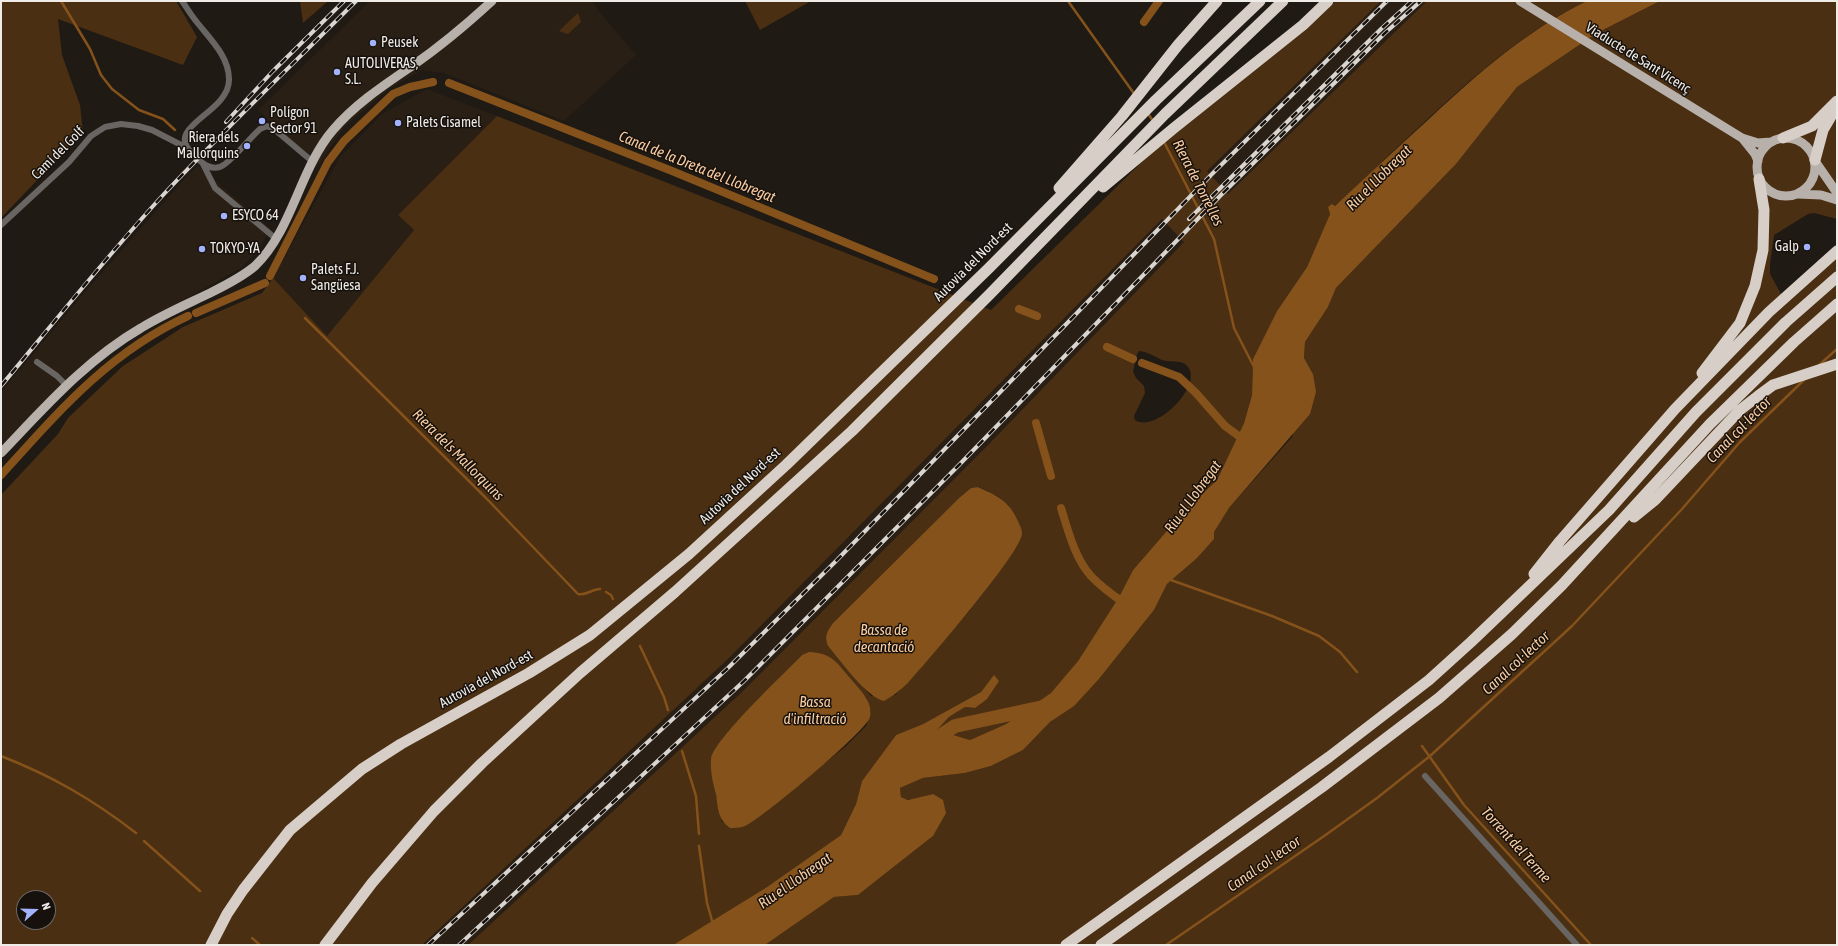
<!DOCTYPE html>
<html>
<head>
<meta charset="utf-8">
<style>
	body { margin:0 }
	#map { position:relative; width:1838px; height:946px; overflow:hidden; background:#201a14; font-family:"Asap Condensed",sans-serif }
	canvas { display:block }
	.frame { position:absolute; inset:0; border:2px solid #efebe7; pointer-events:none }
	.north { position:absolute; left:16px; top:890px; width:40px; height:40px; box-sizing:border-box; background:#16110c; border:1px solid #6d6864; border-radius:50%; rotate:70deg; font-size:11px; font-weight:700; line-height:16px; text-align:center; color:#efebe7 }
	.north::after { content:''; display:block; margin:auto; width:14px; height:18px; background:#a2b2fd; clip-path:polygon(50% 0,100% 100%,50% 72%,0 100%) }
</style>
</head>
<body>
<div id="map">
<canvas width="1838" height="946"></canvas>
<div class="frame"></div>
<div class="north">N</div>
</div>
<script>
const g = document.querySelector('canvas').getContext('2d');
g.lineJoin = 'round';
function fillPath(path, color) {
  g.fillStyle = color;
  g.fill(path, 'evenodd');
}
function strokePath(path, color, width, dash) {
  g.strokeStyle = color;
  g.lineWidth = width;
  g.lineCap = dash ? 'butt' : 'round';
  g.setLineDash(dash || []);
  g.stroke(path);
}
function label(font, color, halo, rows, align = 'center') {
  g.font = font + ' "Asap Condensed",sans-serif';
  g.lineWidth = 3;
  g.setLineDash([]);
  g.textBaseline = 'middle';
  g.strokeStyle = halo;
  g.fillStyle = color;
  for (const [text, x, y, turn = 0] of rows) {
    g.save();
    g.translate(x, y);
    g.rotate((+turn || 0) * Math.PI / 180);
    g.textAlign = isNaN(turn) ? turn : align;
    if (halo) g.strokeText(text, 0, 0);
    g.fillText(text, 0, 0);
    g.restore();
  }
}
const built = new Path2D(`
	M 370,1 L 592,1 L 601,14 L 636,55 L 564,121 L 444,73 L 422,70 L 389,89 L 344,127 L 318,166 L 258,110 Z
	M 1381,1 L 1427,1 L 1228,195 L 1207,171 Z
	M 427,89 L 497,116 L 398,215 L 414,230 L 327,336 L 273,278 L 340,157 L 383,113 Z
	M 198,166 L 271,229 L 257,251 L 241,268 L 121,335 L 63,383 L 1,446 L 1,392 L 84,293 L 188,175 Z
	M 1162,219 L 1184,242 L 988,445 L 743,691 L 468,945 L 422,945 L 730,657 Z`);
const green = new Path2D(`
	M 1,1 L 176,1 L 197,37 L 183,65 L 58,19 L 62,55 L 80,105 L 83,132 L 1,218 Z
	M 300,1 L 328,1 L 303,23 Z
	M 745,1 L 811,1 L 760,30 Z
	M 1336,1 L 1381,1 L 1207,171 L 1228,194 L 1427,1 L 1587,1 C 1511,37 1451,98 1389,155 C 1370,173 1351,195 1329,210 L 1330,214 L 1307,267 L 1277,311 L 1253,359 L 1252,395 L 1244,423 L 1217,480 L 1184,511 L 1133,570 L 1119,597 L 1078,661 L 1051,694 L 1006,724 L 970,740 L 937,730 L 949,717 L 965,707 L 975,708 L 994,676 L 981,692 L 923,724 L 896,735 L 862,781 L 856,804 L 841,835 L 767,887 L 673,945 L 468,945 L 743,691 L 988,445 L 1184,242 L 1162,219 L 730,657 L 422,945 L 1,945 L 1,495 L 58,434 L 68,418 L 123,366 L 183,327 L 262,293 L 273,278 L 327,336 L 414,230 L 398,215 L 497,116 L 991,310 L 1147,157 ZM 1139,351 C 1148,352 1154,356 1162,360 C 1170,363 1183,359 1188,367 C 1203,386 1155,434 1135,420 L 1134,416 L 1145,393 L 1144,386 L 1136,378 L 1133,371 L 1137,354 ZM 979,487 C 1002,498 1009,501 1020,525 L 1002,568 L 971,609 L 908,683 L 895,695 L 871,696 L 828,646 L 833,623 L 959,498 L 971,488 ZM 802,655 L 866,697 L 871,711 L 866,726 L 846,746 L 760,815 L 722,822 L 713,783 L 734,725 ZM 24,898 L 48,898 L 48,922 L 24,922 Z
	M 1660,1 L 1837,1 L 1837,219 L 1814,213 L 1808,214 L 1774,235 L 1770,264 L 1770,274 L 1781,294 L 1837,248 L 1837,945 L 765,945 L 834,897 L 858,895 L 933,836 L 933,794 L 909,800 L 901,797 L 900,788 L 923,778 L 965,773 L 991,766 L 1023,750 L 1050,722 L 1073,706 L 1099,679 L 1154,610 L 1167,584 L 1196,559 L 1229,508 L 1292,437 L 1313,374 L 1304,358 L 1305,342 L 1328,307 L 1336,288 L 1456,164 L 1517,87 L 1597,33 Z
	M 578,13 L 581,22 L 568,34 L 559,31 Z`);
const water = new Path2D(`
	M 1587,1 L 1660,1 L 1597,33 L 1517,87 L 1456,164 L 1336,288 L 1328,307 L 1305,342 L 1304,358 L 1313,374 L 1316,392 L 1310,414 L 1229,508 L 1214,532 L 1214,539 L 1196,559 L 1167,584 L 1154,610 L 1099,679 L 1074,706 L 1050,722 L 1023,750 L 991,766 L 965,773 L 923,778 L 900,788 L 901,797 L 908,800 L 933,794 L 943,800 L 946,813 L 933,836 L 858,895 L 834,897 L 765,945 L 673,945 L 767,887 L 841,835 L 856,804 L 862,781 L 896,735 L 923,724 L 981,692 L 994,675 L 999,681 L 987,699 L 975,708 L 965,707 L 949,717 L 937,730 L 970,740 L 1006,724 L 1051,693 L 1078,661 L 1119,597 L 1133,570 L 1184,511 L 1217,480 L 1244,423 L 1252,395 L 1253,359 L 1277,311 L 1307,267 L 1330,214 L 1328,207 L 1332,204 L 1335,206 C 1366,177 1397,148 1429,119 C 1477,74 1527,30 1587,1 Z
	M 978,487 C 996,495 1009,501 1017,519 C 1019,523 1022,529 1022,533 C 1023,551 925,664 908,683 C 901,690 893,696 884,701 C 867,698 840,660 828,646 C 824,636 827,632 833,623 L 959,498 L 971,488 Z
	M 809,652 C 832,653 836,662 850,678 C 859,689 874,702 870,717 C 867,731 760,820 745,826 C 740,828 734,828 730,828 C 718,819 718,809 716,795 C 713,784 710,770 711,759 C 713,740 786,672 802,655 Z`);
const stream = new Path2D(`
	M 61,1 L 90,49 L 101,75 L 112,89 L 139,110 L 163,119 L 175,130
	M 1068,1 L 1135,95
	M 1147,112 L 1153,121
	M 1164,142 L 1214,239 L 1234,328 L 1254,367
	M 305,318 L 486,498 L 578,594 C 586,596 592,589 600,589
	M 1818,366 L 1837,349
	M 1168,579 L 1272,616 L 1319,636 L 1340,652 L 1357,672
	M 606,592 L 611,595 L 613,599
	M 640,646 L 664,697 L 668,710
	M 1422,746 L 1464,805 L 1591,945
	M 682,751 L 696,796 L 699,834
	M 1,756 C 52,776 92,799 136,833
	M 144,841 L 200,891
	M 699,846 L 707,903 L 713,924
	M 252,938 L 260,945
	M 1166,945 L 1327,834 L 1377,798 L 1430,756 L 1572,626 L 1682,509 L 1740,442 L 1805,379`);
const canal = new Path2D(`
	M 1144,22 L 1159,1
	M 449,83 L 672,171 L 934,279
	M 270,276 L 328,162 L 344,141 L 393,94 L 410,87 L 433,82
	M 1019,309 L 1037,316
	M 196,313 L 265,283
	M 1107,347 L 1133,359
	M 1142,363 L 1179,377 L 1196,393 L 1225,426 L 1247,442
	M 1036,423 L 1051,476
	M 1,475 C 59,411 108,353 188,316
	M 1061,508 C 1068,530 1075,559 1091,576 C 1102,588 1114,596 1127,605`);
const river = new Path2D(`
	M 929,743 L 955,726 L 1043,707`);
const minor = new Path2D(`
	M 182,1 C 187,8 191,15 196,21 C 209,38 229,56 229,79 C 230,113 163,126 192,153 C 197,158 202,164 208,166 C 214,169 220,168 225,164 C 238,154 248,140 260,129 L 267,126 L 274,129 L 313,162
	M 203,164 L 215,188 L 275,238
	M 1,225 L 69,162 L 91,136 L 105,127 L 121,124 L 138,126 L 152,130 L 187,148
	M 37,362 L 57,376 L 66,385
	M 1425,776 L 1577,945`);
const primary = new Path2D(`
	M 1520,1 L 1742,138 L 1758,143 L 1771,142
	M1757 167a29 29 0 1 1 58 0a29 29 0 1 1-58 0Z
	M 1743,139 L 1755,154 L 1758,161
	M 1815,161 L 1837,193
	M 1798,194 L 1821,195 L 1837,200
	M 1,453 C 45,407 86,360 141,328 C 162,315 185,305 208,294 C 224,286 241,278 255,266 C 292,231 300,168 333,130 C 355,104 384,85 412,66 C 441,46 467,24 492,1`);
const motorway = new Path2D(`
	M 1783,138 L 1812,126 L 1837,101
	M 1815,160 L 1823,130 L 1833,113
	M 1103,187 L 1174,128 L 1303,25 L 1328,1
	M 1059,188 L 1122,116 L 1178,45 L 1217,1
	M 1702,373 L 1740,323 L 1755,286 L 1763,250 L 1764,210 L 1759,179
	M 1634,517 L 1655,500 L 1740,410 L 1758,396 L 1773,385 L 1837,364
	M 1534,574 L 1560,541 L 1675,409 L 1769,312 L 1837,251
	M 211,945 L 227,914 L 243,890 L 290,830 L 362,769 L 401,744 L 529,673 L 590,635 L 689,554 L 786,465 L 989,268 L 1156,100 L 1260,1
	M 325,945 L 372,883 L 434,811 L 482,763 L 580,673 L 675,592 L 852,431 L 990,294 L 1165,114 L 1283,1
	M 1066,945 L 1329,757 L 1429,680 L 1471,642 L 1609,510 L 1696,412 L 1786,322 L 1837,277
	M 1101,945 L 1322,787 L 1439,698 L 1512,634 L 1562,585 L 1710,424 L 1794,342 L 1837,304`);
const rail = new Path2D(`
	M 226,122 L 273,71 L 344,1
	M 1189,219 L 1381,29 L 1412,1
	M 1,386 C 55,321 107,256 164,194 C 226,128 292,65 356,1
	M 428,945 L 728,668 L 836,561 L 1212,174 L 1387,1
	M 459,945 L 744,681 L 959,465 L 1221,195 L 1385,33 L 1421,1`);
const markers = [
	[373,43,4,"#a2b2fd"],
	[337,72,4,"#a2b2fd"],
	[262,121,4,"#a2b2fd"],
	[398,123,4,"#a2b2fd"],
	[247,146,4,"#a2b2fd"],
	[224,216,4,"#a2b2fd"],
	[1807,247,4,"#a2b2fd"],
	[202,249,4,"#a2b2fd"],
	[303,278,4,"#a2b2fd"]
];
const poiNames = [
	["Peusek",381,43],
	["AUTOLIVERAS,",345,64],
	["S.L.",345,80],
	["Polígon",270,113],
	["Sector 91",270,129],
	["Palets Cisamel",406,123],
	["Riera dels",239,138,"right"],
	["Mallorquins",239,154,"right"],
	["ESYCO 64",232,216],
	["Galp",1799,247,"right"],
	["TOKYO-YA",210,249],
	["Palets F.J.",311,270],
	["Sangüesa",311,286]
];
const streetNames = [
	["Viaducte de Sant Vicenç",1638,58,32],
	["Camí del Golf",58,153,-45],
	["Autovia del Nord-est",973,262,-45],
	["Autovia del Nord-est",740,486,-43],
	["Autovia del Nord-est",486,679,-29]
];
const waterNames = [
	["Canal de la Dreta del Llobregat",697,167,22],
	["Riu el Llobregat",1379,178,-45],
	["Riera de Torrelles",1198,183,63],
	["Canal col·lector",1739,430,-46],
	["Riera dels Mallorquins",458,455,45],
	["Riu el Llobregat",1193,497,-54],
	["Bassa de",884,630],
	["decantació",884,647],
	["Canal col·lector",1516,663,-43],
	["Bassa",815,702],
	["d'infiltració",815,719],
	["Torrent del Terme",1516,845,48],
	["Canal col·lector",1264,864,-35],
	["Riu el Llobregat",795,881,-35]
];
fillPath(built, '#2a1f15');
fillPath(green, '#4b2f13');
fillPath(water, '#84521a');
strokePath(stream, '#84521a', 2.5);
strokePath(canal, '#84521a', 8);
strokePath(river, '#84521a', 14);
strokePath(minor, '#686562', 6);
strokePath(primary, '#b8b1ab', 9);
strokePath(motorway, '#d7cfc7', 11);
strokePath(rail, '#d9d5d1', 4);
strokePath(rail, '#16110c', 2.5, [8]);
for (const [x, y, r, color] of markers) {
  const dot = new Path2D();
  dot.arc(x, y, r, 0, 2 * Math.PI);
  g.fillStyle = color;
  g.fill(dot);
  strokePath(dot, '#16110c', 1.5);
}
label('14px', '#efebe7', '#16110c', poiNames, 'left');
label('14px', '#efebe7', '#16110c', streetNames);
label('italic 15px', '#f9cca2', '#16110c', waterNames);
</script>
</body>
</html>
